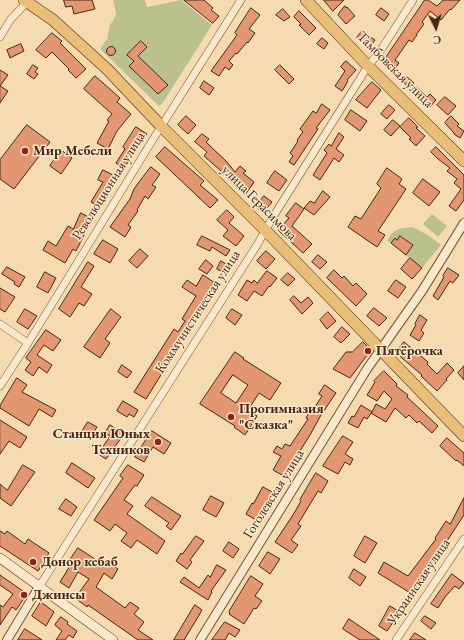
<!DOCTYPE html>
<html>
<head>
<meta charset="utf-8">
<style>
	body { margin:0 }
	#map { position:relative; width:464px; height:640px; overflow:hidden; background:#f6dbb1; font-family:"EB Garamond",serif }
	canvas { display:block }
	.north { position:absolute; left:416px; top:8px; width:40px; height:40px; -webkit-text-stroke:3px #f9e8cc; paint-order:stroke; rotate:175deg; font-size:11px; font-weight:700; line-height:16px; text-align:center; color:#472613 }
	.north::after { content:''; display:block; margin:auto; width:14px; height:18px; background:#472613; clip-path:polygon(50% 0,100% 100%,50% 72%,0 100%) }
</style>
</head>
<body>
<div id="map">
<canvas width="464" height="640"></canvas>
<div class="north">С</div>
</div>
<script>
const g = document.querySelector('canvas').getContext('2d');
g.lineJoin = 'round';
function fillPath(path, color) {
  g.fillStyle = color;
  g.fill(path, 'evenodd');
}
function strokePath(path, color, width, dash) {
  g.strokeStyle = color;
  g.lineWidth = width;
  g.lineCap = dash ? 'butt' : 'round';
  g.setLineDash(dash || []);
  g.stroke(path);
}
function label(font, color, halo, rows, align = 'center') {
  g.font = font + ' "EB Garamond",serif';
  g.lineWidth = 3;
  g.setLineDash([]);
  g.textBaseline = 'middle';
  g.strokeStyle = halo;
  g.fillStyle = color;
  for (const [text, x, y, turn = 0] of rows) {
    g.save();
    g.translate(x, y);
    g.rotate((+turn || 0) * Math.PI / 180);
    g.textAlign = isNaN(turn) ? turn : align;
    if (halo) g.strokeText(text, 0, 0);
    g.fillText(text, 0, 0);
    g.restore();
  }
}
const green = new Path2D(`
	M 113,0 L 145,0 L 147,7 L 181,0 L 212,25 L 162,104 L 159,106 L 100,49 L 107,39 L 110,25 L 115,17 L 116,13 Z
	M 432,214 L 447,226 L 438,237 L 423,224 Z
	M 412,227 L 428,235 L 441,245 L 422,268 L 403,253 L 407,248 L 410,250 L 413,245 L 401,236 L 397,240 L 395,239 L 391,243 L 387,241 C 393,229 399,228 412,227 Z`);
const building = new Path2D(`
	M 64,0 L 92,0 L 95,9 L 74,14 L 72,6 L 66,7 Z
	M 184,0 L 204,0 L 213,8 L 211,10 L 219,16 L 213,23 Z
	M 324,0 L 344,0 L 333,11 Z
	M 425,0 L 428,0 L 437,6 L 443,0 L 460,0 L 451,10 L 450,9 L 441,20 L 430,11 L 422,22 L 424,24 L 416,35 L 417,35 L 412,42 L 409,40 L 395,60 L 399,63 L 394,70 L 383,62 Z
	M 345,6 L 346,8 L 347,7 L 355,16 L 346,24 L 338,15 Z
	M 251,8 L 260,15 L 249,29 L 255,33 L 248,43 L 247,42 L 237,54 L 236,53 L 229,61 L 233,65 L 229,70 L 225,67 L 219,76 L 211,71 L 237,35 L 235,33 Z
	M 381,8 L 389,14 L 384,21 L 376,15 Z
	M 283,9 L 290,17 L 284,21 L 276,15 Z
	M 299,11 L 316,28 L 309,35 L 299,25 L 301,24 L 294,17 Z
	M 362,31 L 375,40 L 370,47 L 357,38 Z
	M 52,33 L 62,41 L 60,43 L 86,69 L 76,78 L 68,70 L 69,69 L 52,52 L 46,58 L 36,50 Z
	M 322,38 L 328,43 L 324,49 L 317,44 Z
	M 141,41 L 147,47 L 138,56 L 168,85 L 158,94 L 129,66 L 134,61 L 127,55 Z
	M 21,44 L 24,51 L 10,58 L 7,50 Z
	M106.5 51a4.5 4.5 0 1 1 9 0a4.5 4.5 0 1 1-9 0Z
	M 346,61 L 356,70 L 347,80 L 348,81 L 342,91 L 335,86 L 345,71 L 341,67 Z
	M 33,65 L 38,68 L 35,72 L 38,74 L 34,79 L 27,74 Z
	M 280,65 L 294,79 L 289,84 L 275,70 Z
	M 0,70 L 8,75 L 0,86 L 8,91 L 0,103 Z
	M 95,76 L 120,98 L 117,102 L 131,114 L 117,131 L 108,149 L 97,143 L 109,121 L 107,120 L 112,114 L 84,89 Z
	M 407,77 L 414,83 L 413,84 L 427,97 L 430,94 L 436,100 L 429,108 L 415,92 L 403,82 Z
	M 204,81 L 214,88 L 209,95 L 200,88 Z
	M 372,82 L 381,90 L 367,108 L 356,100 Z
	M 445,97 L 456,106 L 448,115 L 437,105 Z
	M 322,104 L 330,110 L 316,128 L 318,129 L 294,165 L 289,162 L 293,156 L 290,153 L 298,141 L 297,140 L 303,132 L 300,129 L 313,111 L 316,113 Z
	M 389,105 L 395,110 L 387,119 L 381,114 Z
	M 351,110 L 367,121 L 360,131 L 345,120 Z
	M 186,116 L 196,125 L 188,134 L 178,125 Z
	M 451,116 L 459,124 L 457,126 L 464,131 L 460,138 L 454,134 L 454,133 L 445,123 Z
	M 409,118 L 418,127 L 416,128 L 425,136 L 416,146 L 409,139 L 411,138 L 400,127 Z
	M 393,120 L 400,126 L 391,136 L 384,130 Z
	M 27,125 L 50,142 L 14,189 L 0,179 L 0,160 Z
	M 136,127 L 147,134 L 124,168 L 116,163 L 125,149 L 123,147 Z
	M 339,133 L 344,137 L 336,149 L 344,155 L 339,162 L 334,158 L 320,180 L 313,175 L 327,153 L 324,150 L 329,144 L 331,146 Z
	M 202,134 L 209,139 L 206,142 L 227,162 L 235,172 L 240,166 L 246,171 L 243,173 L 254,182 L 245,195 L 237,188 L 220,170 L 204,156 L 207,152 L 195,142 Z
	M 165,147 L 204,181 L 200,185 L 218,200 L 210,208 L 156,157 Z
	M 436,147 L 464,175 L 464,200 L 456,211 L 449,206 L 461,189 L 454,183 L 457,179 L 447,171 L 450,168 L 438,159 L 431,152 Z
	M 61,150 L 72,158 L 61,174 L 50,166 Z
	M 151,167 L 160,174 L 152,185 L 156,187 L 148,199 L 145,196 L 137,210 L 138,211 L 128,225 L 131,227 L 125,237 L 110,227 L 130,199 L 134,189 L 142,178 Z
	M 387,168 L 402,179 L 399,184 L 406,189 L 378,231 L 385,235 L 377,247 L 348,227 L 355,216 L 361,219 L 381,188 L 377,184 Z
	M 103,170 L 117,177 L 104,202 L 103,201 L 99,207 L 91,202 L 103,182 L 98,180 Z
	M 275,171 L 287,180 L 279,191 L 267,183 Z
	M 423,179 L 440,192 L 429,206 L 413,193 Z
	M 323,191 L 330,197 L 314,215 L 304,208 L 310,201 L 314,203 Z
	M 264,196 L 272,202 L 263,213 L 256,207 Z
	M 296,203 L 304,209 L 292,226 L 312,244 L 303,253 L 278,230 L 289,218 L 286,216 Z
	M 227,210 L 234,217 L 229,223 L 244,236 L 236,246 L 223,236 L 228,230 L 217,220 Z
	M 81,213 L 92,219 L 76,251 L 73,249 L 65,263 L 43,250 L 48,241 L 56,246 L 68,226 L 73,229 Z
	M 202,236 L 230,250 L 226,256 L 212,247 L 210,251 L 197,245 Z
	M 400,236 L 413,245 L 406,255 L 391,243 L 395,238 L 397,240 Z
	M 103,240 L 118,249 L 110,263 L 94,254 Z
	M 140,249 L 148,256 L 137,268 L 129,261 Z
	M 266,251 L 275,259 L 266,269 L 257,261 Z
	M 318,255 L 327,262 L 320,269 L 312,262 Z
	M 410,258 L 422,268 L 412,279 L 401,269 Z
	M 206,260 L 213,266 L 207,274 L 199,269 Z
	M 221,261 L 229,266 L 224,273 L 217,269 Z
	M 88,262 L 94,266 L 81,287 L 92,294 L 84,306 L 79,303 L 70,317 L 59,309 Z
	M 7,267 L 25,277 L 19,287 L 14,284 L 15,282 L 2,274 Z
	M 448,268 L 459,275 L 453,283 L 450,281 L 438,300 L 433,296 L 444,277 L 443,276 Z
	M 334,270 L 342,278 L 344,276 L 353,286 L 356,283 L 367,294 L 356,306 L 327,278 Z
	M 267,271 L 277,278 L 270,287 L 269,286 L 262,296 L 254,291 L 247,301 L 238,295 L 247,280 L 252,283 L 254,280 L 257,283 Z
	M 45,272 L 56,278 L 48,293 L 37,287 Z
	M 288,273 L 295,279 L 288,286 L 281,280 Z
	M 203,275 L 218,285 L 200,312 L 202,312 L 193,326 L 192,325 L 146,399 L 134,392 L 174,329 L 178,332 L 185,321 L 182,319 L 196,296 L 182,287 L 187,280 L 196,286 Z
	M 396,280 L 406,287 L 398,298 L 388,291 Z
	M 0,288 L 15,297 L 5,312 L 0,309 Z
	M 294,296 L 301,303 L 308,297 L 313,303 L 302,314 L 290,300 Z
	M 374,308 L 387,318 L 379,326 L 367,316 Z
	M 25,309 L 37,316 L 28,329 L 17,322 Z
	M 111,309 L 121,317 L 105,339 L 110,343 L 100,358 L 84,347 Z
	M 232,309 L 242,315 L 235,325 L 226,318 Z
	M 328,312 L 336,321 L 327,329 L 320,320 Z
	M 420,315 L 427,320 L 421,330 L 424,333 L 419,341 L 410,335 L 416,325 L 415,324 Z
	M 342,327 L 350,334 L 341,343 L 334,337 Z
	M 46,330 L 61,340 L 53,351 L 44,345 L 37,355 L 52,365 L 47,373 L 39,367 L 33,376 L 25,370 L 31,362 L 26,358 Z
	M 363,342 L 371,350 L 350,378 L 333,369 L 346,352 L 352,352 Z
	M 404,342 L 428,362 L 427,364 L 437,374 L 447,363 L 454,370 L 446,379 L 447,380 L 437,391 L 421,376 L 422,375 L 396,353 Z
	M 235,352 L 244,358 L 243,359 L 281,383 L 270,400 L 259,393 L 248,410 L 257,416 L 245,435 L 234,427 L 235,426 L 200,404 ZM 233,375 L 248,385 L 236,403 L 221,393 Z
	M 122,365 L 132,372 L 127,378 L 118,372 Z
	M 464,366 L 464,380 L 458,373 Z
	M 384,371 L 397,384 L 396,386 L 408,395 L 407,397 L 438,426 L 432,433 L 419,421 L 417,423 L 409,415 L 406,418 L 395,408 L 386,422 L 371,413 L 372,412 L 367,419 L 364,417 L 358,428 L 348,423 L 352,416 L 354,417 L 361,405 L 372,412 L 376,404 L 385,409 L 392,399 L 384,391 L 377,401 L 367,395 L 375,382 L 374,381 Z
	M 17,378 L 27,385 L 22,392 L 56,410 L 52,417 L 39,409 L 29,426 L 0,408 L 0,406 Z
	M 325,385 L 336,393 L 321,415 L 310,435 L 284,476 L 273,470 L 281,456 L 273,452 L 277,446 L 282,449 L 285,444 L 290,446 L 308,419 L 306,418 L 311,409 L 313,410 L 322,396 L 319,394 Z
	M 123,401 L 138,410 L 134,417 L 129,414 L 127,417 L 117,411 Z
	M 0,420 L 27,437 L 20,448 L 9,441 L 0,454 Z
	M 88,422 L 97,427 L 90,438 L 81,433 Z
	M 110,425 L 124,434 L 106,459 L 98,454 L 110,436 L 105,433 Z
	M 152,431 L 171,443 L 164,454 L 153,447 L 144,462 L 135,457 Z
	M 343,436 L 353,442 L 345,454 L 353,459 L 350,465 L 345,462 L 338,474 L 323,466 Z
	M 447,438 L 464,453 L 464,466 L 457,460 L 456,461 L 440,446 Z
	M 72,463 L 95,478 L 88,488 L 66,473 Z
	M 23,465 L 35,472 L 11,506 L 0,498 L 0,484 L 7,490 Z
	M 128,465 L 144,475 L 137,486 L 135,485 L 124,500 L 133,506 L 127,514 L 165,541 L 157,554 L 137,540 L 131,548 L 121,541 L 127,533 L 115,524 L 110,531 L 94,520 L 123,478 L 120,476 Z
	M 316,473 L 328,481 L 321,493 L 318,491 L 298,524 L 301,526 L 291,540 L 298,545 L 292,553 L 275,542 L 293,515 L 301,501 L 300,500 Z
	M 263,487 L 274,493 L 256,520 L 246,514 L 252,503 L 253,504 Z
	M 211,496 L 224,503 L 216,517 L 203,510 Z
	M 152,497 L 181,516 L 171,530 L 166,526 L 169,523 L 145,506 Z
	M 464,498 L 464,515 L 412,594 L 378,573 L 384,562 L 408,576 L 436,539 L 435,538 L 446,521 L 450,524 Z
	M 66,499 L 77,507 L 71,516 L 59,509 Z
	M 0,531 L 5,534 L 7,531 L 25,544 L 28,539 L 49,553 L 38,571 L 0,546 Z
	M 196,536 L 204,541 L 190,560 L 192,562 L 187,569 L 176,561 L 181,553 L 182,554 Z
	M 365,536 L 377,543 L 365,563 L 354,556 Z
	M 229,542 L 239,549 L 233,558 L 223,551 Z
	M 78,548 L 101,563 L 104,560 L 118,569 L 112,579 L 104,573 L 96,587 L 125,608 L 130,602 L 139,608 L 134,614 L 144,622 L 138,630 L 153,640 L 138,640 L 88,605 L 87,607 L 75,598 L 89,579 L 78,572 L 69,588 L 60,582 L 73,561 L 70,560 Z
	M 268,552 L 280,559 L 270,574 L 259,566 Z
	M 217,565 L 226,570 L 211,591 L 212,592 L 208,600 L 180,582 L 184,577 L 199,588 L 208,575 L 210,577 Z
	M 354,569 L 366,577 L 360,586 L 349,578 Z
	M 452,574 L 464,583 L 459,589 L 455,586 L 445,597 L 438,608 L 431,604 Z
	M 0,575 L 27,594 L 16,610 L 12,607 L 0,625 L 0,605 L 3,607 L 13,594 L 0,585 Z
	M 251,576 L 263,584 L 255,596 L 262,601 L 256,609 L 254,608 L 244,624 L 229,614 L 230,613 L 229,612 Z
	M 41,602 L 54,612 L 46,626 L 32,616 Z
	M 195,605 L 202,610 L 198,617 L 184,640 L 174,640 Z
	M 390,606 L 400,612 L 387,631 L 379,626 Z
	M 425,616 L 436,623 L 431,629 L 421,621 Z
	M 61,617 L 68,622 L 67,624 L 77,631 L 73,638 L 69,635 L 65,640 L 56,640 L 62,631 L 55,625 Z
	M 349,619 L 380,640 L 360,640 L 343,629 Z
	M 225,622 L 240,630 L 235,637 L 229,633 L 225,640 L 212,640 Z
	M 25,629 L 42,640 L 18,640 Z
	M 415,633 L 426,640 L 410,640 Z`);
const minor = new Path2D(`
	M 0,37 L 11,19 L 29,0
	M 0,324 L 28,343
	M 0,386 L 28,343 L 152,141 L 241,0
	M 39,587 L 257,245 L 273,217 L 368,66 L 381,50 L 413,0
	M 396,640 L 464,539`);
const tertiary = new Path2D(`
	M 7,640 L 39,587
	M 200,640 L 367,369 L 422,291 L 464,223`);
const secondary = new Path2D(`
	M 0,558 L 113,640`);
const primary = new Path2D(`
	M 24,0 L 53,20 L 107,69 L 162,127 L 265,230 L 464,436
	M 306,0 L 368,66 L 464,161`);
const markers = [
	[25,151,4,"#8f2418"],
	[368,351,4,"#8f2418"],
	[231,417,4,"#8f2418"],
	[158,442,4,"#8f2418"],
	[33,562,4,"#8f2418"],
	[24,595,4,"#8f2418"]
];
const streetNames = [
	["Тамбовская улица",395,70,45],
	["Революционная улица",109,186,-58],
	["улица Герасимова",259,203,45],
	["Коммунистическая улица",198,312,-57],
	["Гоголевская улица",274,494,-58],
	["Украинская улица",419,582,-56]
];
const poiNames = [
	["Мир Мебели",33,151],
	["Пятёрочка",376,351],
	["Прогимназия",239,409],
	["\"Сказка\"",239,425],
	["Станция Юных",150,434,"right"],
	["Техников",150,450,"right"],
	["Донор кебаб",41,562],
	["Джинсы",32,595]
];
fillPath(green, '#bac18e');
fillPath(building, '#e29770');
strokePath(building, '#472613', 1);
strokePath(minor, '#73533a', 8);
strokePath(tertiary, '#73533a', 10);
strokePath(secondary, '#472613', 10);
strokePath(primary, '#472613', 12);
strokePath(minor, '#f9e8cc', 7);
strokePath(tertiary, '#f9e8cc', 8);
strokePath(secondary, '#f9e8cc', 9);
strokePath(primary, '#ebbe78', 11);
for (const [x, y, r, color] of markers) {
  const dot = new Path2D();
  dot.arc(x, y, r, 0, 2 * Math.PI);
  g.fillStyle = color;
  g.fill(dot);
  strokePath(dot, '#f9e8cc', 1.5);
}
label('14px', '#472613', '#f9e8cc', streetNames);
label('bold 14px', '#472613', '#f9e8cc', poiNames, 'left');
</script>
</body>
</html>
